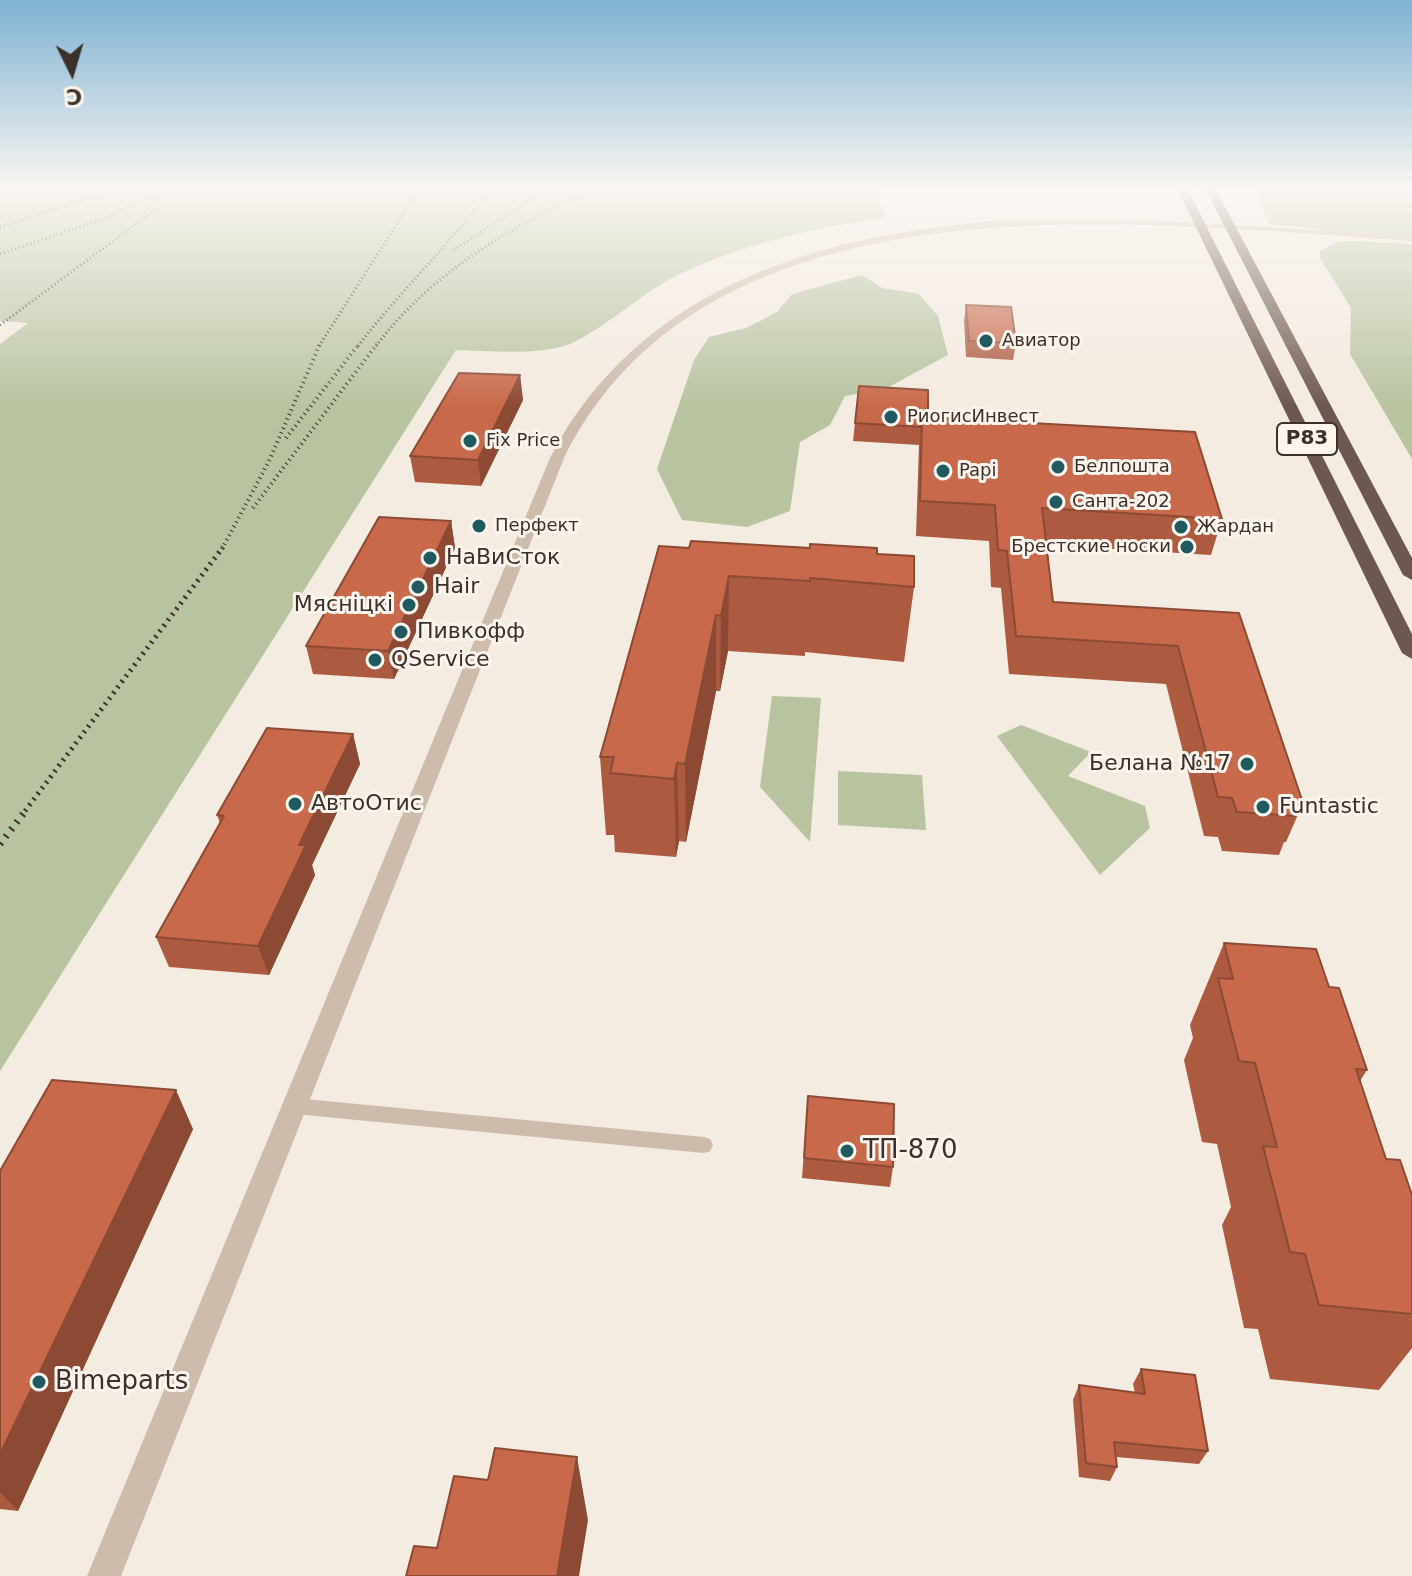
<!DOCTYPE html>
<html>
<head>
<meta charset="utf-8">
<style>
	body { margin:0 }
	#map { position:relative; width:1412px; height:1576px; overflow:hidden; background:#f4ebe1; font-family:"DejaVu Sans",sans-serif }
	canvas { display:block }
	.north { position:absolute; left:32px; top:32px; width:80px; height:80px; -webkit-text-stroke:6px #fbf5ee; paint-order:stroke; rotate:175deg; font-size:22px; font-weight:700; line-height:32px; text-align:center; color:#3b302b }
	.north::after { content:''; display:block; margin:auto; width:28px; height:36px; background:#3b302b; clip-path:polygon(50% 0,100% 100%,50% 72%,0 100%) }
</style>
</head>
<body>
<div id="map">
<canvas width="1412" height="1576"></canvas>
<div class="north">С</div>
</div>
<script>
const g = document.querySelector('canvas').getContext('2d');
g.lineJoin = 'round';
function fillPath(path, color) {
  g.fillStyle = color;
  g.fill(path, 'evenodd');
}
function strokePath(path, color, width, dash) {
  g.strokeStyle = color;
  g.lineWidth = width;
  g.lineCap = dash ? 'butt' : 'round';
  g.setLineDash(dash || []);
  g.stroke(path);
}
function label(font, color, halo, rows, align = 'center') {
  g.font = font + ' "DejaVu Sans",sans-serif';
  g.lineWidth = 6;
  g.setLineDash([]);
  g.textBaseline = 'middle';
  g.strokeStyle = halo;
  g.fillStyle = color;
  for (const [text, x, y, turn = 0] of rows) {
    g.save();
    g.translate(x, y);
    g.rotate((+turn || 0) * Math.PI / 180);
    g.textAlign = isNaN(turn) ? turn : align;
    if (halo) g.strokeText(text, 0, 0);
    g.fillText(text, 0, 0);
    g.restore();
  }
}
const green = new Path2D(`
	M 0,186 L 411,186 L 409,191 L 446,186 L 874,186 L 885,218 C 815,227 744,244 680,274 C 641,293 610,325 572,343 C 545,356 487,351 456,350 L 0,1071 L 0,344 L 28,323 L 0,321 Z
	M 1255,186 L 1412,186 L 1412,235 L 1338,231 L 1269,224 Z
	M 1354,241 L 1412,244 L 1412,459 L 1350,354 L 1351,308 L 1320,258 L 1320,251 L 1338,242 Z
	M 862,275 L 882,288 L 919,294 L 938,316 L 948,355 L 885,389 L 845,396 L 830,425 L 800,442 L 790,511 L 747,527 L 682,520 L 657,469 L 694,360 L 709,337 L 746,328 L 777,312 L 792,294 Z
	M 772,696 L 821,698 L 810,842 L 760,787 Z
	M 1021,725 L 1091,752 L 1068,776 L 1145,806 L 1150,828 L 1100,875 L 997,736 Z
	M 838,771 L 922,775 L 926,830 L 838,825 Z`);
const service = new Path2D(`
	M 294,1098 L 704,1137 L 710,1139 L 713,1145 L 710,1151 L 704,1153 L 294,1114 L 288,1111 L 285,1106 L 288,1101 Z`);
const minor = new Path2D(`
	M 1006,220 L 1157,221 L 1412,235 L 1412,241 C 1142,224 711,164 564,458 L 121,1576 L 87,1576 L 550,458 C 639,285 825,233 1006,220 Z`);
const trunk = new Path2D(`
	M 1176,186 L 1186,186 L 1412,634 L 1412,659 L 1402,653 Z
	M 1204,186 L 1214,186 L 1412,558 L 1412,580 L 1403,575 Z`);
const railFar3 = new Path2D(`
	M 0,227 L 126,186
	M 454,250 L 551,186
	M 0,254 L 103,219 L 172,186
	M 0,325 L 159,207
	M 319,346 L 421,186
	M 358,346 C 401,290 452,243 493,186
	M 376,346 C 433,270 514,226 598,186`);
const railFar2 = new Path2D(`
	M 286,438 L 359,344
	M 253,508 L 377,344
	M 222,549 L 269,461 L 320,344`);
const railFar1 = new Path2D(`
	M 25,811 L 223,547`);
const rail = new Path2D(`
	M 0,844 L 27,809`);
const wall = new Path2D(`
	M 966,305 L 1016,343 L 1013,360 L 966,357 L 964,321 Z
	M 520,375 L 523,400 L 481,486 L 415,482 L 410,456 Z
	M 859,386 L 928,417 L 1222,519 L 1211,555 L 1047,545 L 1053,602 L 1239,613 L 1303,803 L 1286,842 L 1284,842 L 1279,855 L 1222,851 L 1218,837 L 1204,836 L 1166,684 L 1009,674 L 1001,588 L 991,587 L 989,541 L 916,536 L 919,445 L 853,441 Z
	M 451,521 L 455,548 L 394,679 L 313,674 L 306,646 Z
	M 689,548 L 877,554 L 914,587 L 904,662 L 805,652 L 805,656 L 728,651 L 720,691 L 716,691 L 686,842 L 679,841 L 676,857 L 615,852 L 614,835 L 606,835 L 600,757 Z
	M 353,734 L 360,764 L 312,865 L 315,875 L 269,975 L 169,967 L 156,937 L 220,823 L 217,815 Z
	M 1224,943 L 1329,987 L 1367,1070 L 1360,1081 L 1386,1159 L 1412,1195 L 1412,1348 L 1379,1390 L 1270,1379 L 1258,1329 L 1244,1328 L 1222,1225 L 1231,1207 L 1217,1144 L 1202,1142 L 1184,1060 L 1193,1038 L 1190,1025 Z
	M 808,1096 L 893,1167 L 890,1187 L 802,1178 Z
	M 193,1129 L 18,1511 L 0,1509 L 0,1171 Z
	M 1141,1369 L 1208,1451 L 1199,1464 L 1116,1457 L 1117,1467 L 1110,1481 L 1079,1477 L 1073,1400 L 1079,1385 L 1135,1393 L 1133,1384 Z`);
const shadedWall = new Path2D(`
	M 520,375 L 523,400 L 481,486 L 478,460 Z
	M 451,521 L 455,548 L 394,679 L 388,651 Z
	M 729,576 L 728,651 L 720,691 L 721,616 Z
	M 716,615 L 716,691 L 686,842 L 685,764 Z
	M 353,734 L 360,764 L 312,865 L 315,875 L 269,975 L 258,946 L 299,845 Z
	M 677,763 L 679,841 L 676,857 L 674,779 Z
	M 176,1090 L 193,1129 L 18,1511 L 0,1492 L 0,1454 Z
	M 577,1457 L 588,1520 L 579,1576 L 557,1576 Z`);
const building = new Path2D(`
	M 966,305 L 1011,307 L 1016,343 L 969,341 Z
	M 459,373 L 520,375 L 478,460 L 410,456 Z
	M 859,386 L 928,390 L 928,417 L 922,417 L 921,427 L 855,423 Z
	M 922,417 L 1195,432 L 1222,519 L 1042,508 L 1053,602 L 1239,613 L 1303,803 L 1290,802 L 1295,816 L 1237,812 L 1232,798 L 1218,797 L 1178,646 L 1016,636 L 1007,551 L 998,550 L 995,505 L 920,501 Z
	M 379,517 L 451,521 L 388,651 L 306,646 Z
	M 691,541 L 810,548 L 810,544 L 877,548 L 877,554 L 914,556 L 914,587 L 810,578 L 810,581 L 729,576 L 721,616 L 716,615 L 685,764 L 677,763 L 674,779 L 610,773 L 614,757 L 600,757 L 659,546 L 689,548 Z
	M 267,728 L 353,734 L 299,845 L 306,845 L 258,946 L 156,937 L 224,816 L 217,815 Z
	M 1224,943 L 1316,949 L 1329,987 L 1339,988 L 1367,1070 L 1356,1069 L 1386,1159 L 1400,1160 L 1412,1195 L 1412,1314 L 1319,1305 L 1305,1254 L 1290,1252 L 1263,1146 L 1277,1147 L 1255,1063 L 1239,1061 L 1218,978 L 1233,979 Z
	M 52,1080 L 176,1090 L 0,1454 L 0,1171 Z
	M 808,1096 L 894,1104 L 893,1167 L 804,1158 Z
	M 1141,1369 L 1195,1375 L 1208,1451 L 1114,1442 L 1117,1467 L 1086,1463 L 1079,1385 L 1145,1394 Z
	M 495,1448 L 577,1457 L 557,1576 L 406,1576 L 414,1546 L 437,1548 L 454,1476 L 488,1480 Z`);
const markers = [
	[986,341,8,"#1f5a5e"],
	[891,417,8,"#1f5a5e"],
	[470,441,8,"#1f5a5e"],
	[1058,467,8,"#1f5a5e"],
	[943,471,8,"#1f5a5e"],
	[1056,502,8,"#1f5a5e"],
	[479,526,8,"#1f5a5e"],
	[1181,527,8,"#1f5a5e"],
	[1187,547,8,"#1f5a5e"],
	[430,558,8,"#1f5a5e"],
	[418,587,8,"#1f5a5e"],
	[409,605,8,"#1f5a5e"],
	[401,632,8,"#1f5a5e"],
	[375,660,8,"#1f5a5e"],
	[1247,764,8,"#1f5a5e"],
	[295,804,8,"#1f5a5e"],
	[1263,807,8,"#1f5a5e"],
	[847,1151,8,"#1f5a5e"],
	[39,1382,8,"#1f5a5e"]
];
const farPoinames = [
	["Авиатор",1002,341],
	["РиогисИнвест",907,417],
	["Fix Price",486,441],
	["Белпошта",1074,467],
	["Papi",959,471],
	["Санта-202",1072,502],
	["Перфект",495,526],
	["Жардан",1197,527],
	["Брестские носки",1171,547,"right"]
];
const shields = [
	[1307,439,60]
];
const shieldNames = [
	["Р83",1307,439]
];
const poiNames = [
	["НаВиСток",446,558],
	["Hair",434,587],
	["Мясніцкі",393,605,"right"],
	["Пивкофф",417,632],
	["QService",391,660],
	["Белана №17",1231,764,"right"],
	["АвтоОтис",311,804],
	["Funtastic",1279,807]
];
const nearPoinames = [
	["ТП-870",863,1151],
	["Bimeparts",55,1382]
];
fillPath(green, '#b8c4a0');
fillPath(service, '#cdbbac');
fillPath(minor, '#cdbbac');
fillPath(trunk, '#6c584f');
strokePath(railFar3, '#3b302b', 3, [1, 3]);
strokePath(railFar2, '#3b302b', 4, [1, 4]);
strokePath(railFar1, '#3b302b', 5, [2, 5]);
strokePath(rail, '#3b302b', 7, [2, 7]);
fillPath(wall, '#ac5a40');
fillPath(shadedWall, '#8c4a34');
fillPath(building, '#c8694b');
strokePath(building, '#8c4a34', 2);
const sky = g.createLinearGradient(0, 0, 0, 407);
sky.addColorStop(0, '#7eb2d2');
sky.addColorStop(0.46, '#faf6f2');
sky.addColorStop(1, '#faf6f200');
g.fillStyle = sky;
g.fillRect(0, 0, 1412, 407);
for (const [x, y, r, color] of markers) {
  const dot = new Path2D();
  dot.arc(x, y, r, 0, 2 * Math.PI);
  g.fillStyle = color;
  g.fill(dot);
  strokePath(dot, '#fbf5ee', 3);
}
label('18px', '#3b302b', '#fbf5ee', farPoinames, 'left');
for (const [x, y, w] of shields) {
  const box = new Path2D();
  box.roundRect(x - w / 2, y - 16, w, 32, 6);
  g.fillStyle = '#fbf5ee';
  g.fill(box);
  strokePath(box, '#3b302b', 2);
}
label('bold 20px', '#3b302b', null, shieldNames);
label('22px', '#3b302b', '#fbf5ee', poiNames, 'left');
label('26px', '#3b302b', '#fbf5ee', nearPoinames, 'left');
</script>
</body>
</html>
